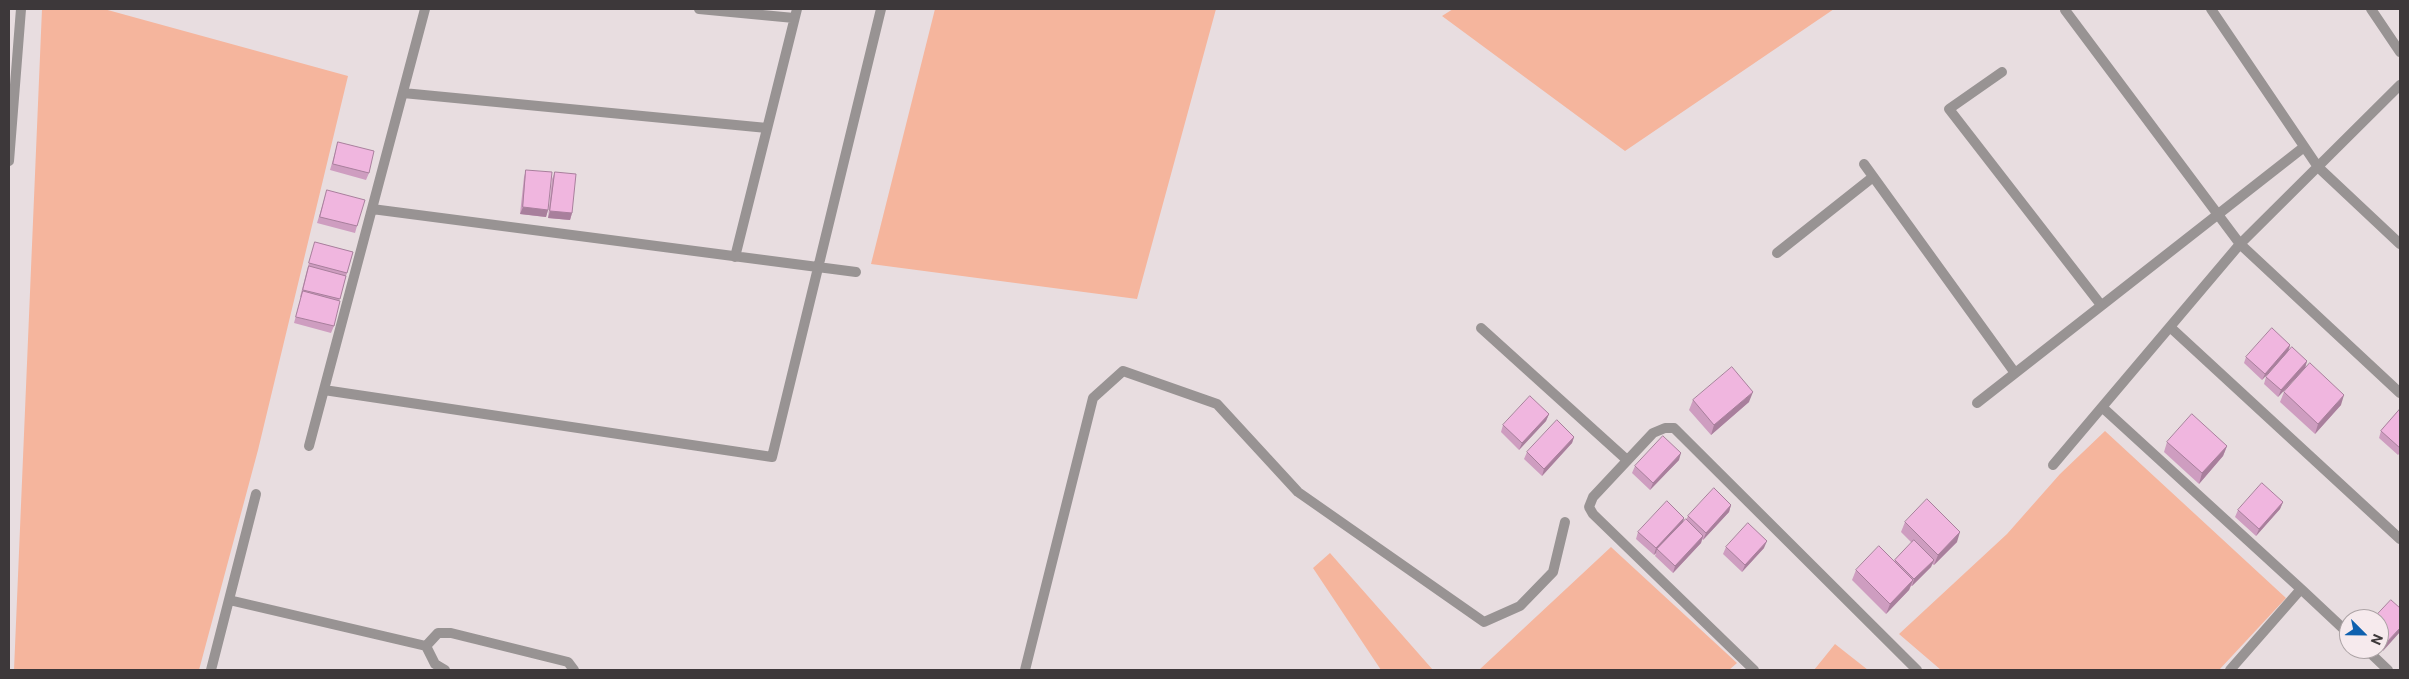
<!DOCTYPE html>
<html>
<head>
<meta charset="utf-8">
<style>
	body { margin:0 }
	#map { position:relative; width:2409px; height:679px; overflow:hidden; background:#e8dde0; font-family:Roboto,sans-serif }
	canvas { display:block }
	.frame { position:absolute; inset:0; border:10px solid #3d383a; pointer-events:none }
	.north { position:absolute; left:2339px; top:609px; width:50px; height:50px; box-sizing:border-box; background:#f6eaed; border:1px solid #aca3a5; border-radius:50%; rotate:113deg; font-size:14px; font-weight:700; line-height:20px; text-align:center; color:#3d383a }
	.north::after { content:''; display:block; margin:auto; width:18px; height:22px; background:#0f61af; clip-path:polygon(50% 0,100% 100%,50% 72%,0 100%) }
</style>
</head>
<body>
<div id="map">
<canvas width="2409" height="679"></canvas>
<div class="frame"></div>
<div class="north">N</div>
</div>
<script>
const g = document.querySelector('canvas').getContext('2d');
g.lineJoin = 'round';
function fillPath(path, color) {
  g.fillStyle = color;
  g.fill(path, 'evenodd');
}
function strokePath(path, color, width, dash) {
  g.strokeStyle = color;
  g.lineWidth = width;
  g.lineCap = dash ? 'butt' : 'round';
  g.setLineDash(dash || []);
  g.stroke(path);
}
const green = new Path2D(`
	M 42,9 L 104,9 L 348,76 L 258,450 L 199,670 L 14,670 Z
	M 935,9 L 1216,9 L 1137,299 L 871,264 Z
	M 1453,9 L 1834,9 L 1625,151 L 1442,16 Z
	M 2105,431 L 2286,598 L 2219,670 L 1941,670 L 1899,634 L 2007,534 L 2060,474 Z
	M 1611,547 L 1737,663 L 1729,670 L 1479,670 Z
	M 1330,553 L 1433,670 L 1381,670 L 1313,568 Z
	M 1835,644 L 1868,670 L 1814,670 Z`);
const service = new Path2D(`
	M 699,9 L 794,18
	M 403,93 L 767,128
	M 372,209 L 856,272
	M 735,257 L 797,9
	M 324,390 L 772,457 L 881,9
	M 309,446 L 425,9
	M 1025,670 L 1093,398 L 1123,371 L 1217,404 L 1298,492 L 1484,622 L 1520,606 L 1553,572 L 1565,522`);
const minor = new Path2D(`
	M 2211,9 L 2318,167 L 2400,244
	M 2371,9 L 2400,52
	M 2065,10 L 2240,244 L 2400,393
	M 2002,72 L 1949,109 L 2101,305
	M 1864,164 L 2015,373
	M 1777,253 L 1873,177
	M 2170,327 L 2400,539
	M 1481,328 L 1627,460
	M 1977,403 L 2304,147
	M 2102,407 L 2301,589 L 2230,670
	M 2053,465 L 2240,244 L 2400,85
	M 2301,589 L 2349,634
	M 229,600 L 426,646 L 435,664 L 445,670
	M 426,646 L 438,633 L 451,633 L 568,662 L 574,670
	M 2366,649 L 2388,670
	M 211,670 L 256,494
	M 1754,670 L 1593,514 L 1589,507 L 1593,497 L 1653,433 L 1665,428 L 1674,428 L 1917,670`);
const tertiary = new Path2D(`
	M 9,161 L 21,9`);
const wall = new Path2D(`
	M 338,142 L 369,173 L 366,180 L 330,170 Z
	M 526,170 L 548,210 L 546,217 L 520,214 L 524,177 Z
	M 555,172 L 572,213 L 570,220 L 548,218 L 552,179 Z
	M 327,190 L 357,226 L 355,233 L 317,223 Z
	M 315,242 L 353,252 L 339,301 L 334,326 L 331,333 L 294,323 L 301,297 L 300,297 L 307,270 Z
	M 2290,345 L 2288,352 L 2262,380 L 2244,363 L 2246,357 Z
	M 2307,361 L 2305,368 L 2278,397 L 2264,384 L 2266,377 Z
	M 2284,392 L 2341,405 L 2315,434 L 2280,402 Z
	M 1693,400 L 1749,402 L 1711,435 L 1689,410 Z
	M 2400,409 L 2400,453 L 2398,455 L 2379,438 L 2381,431 Z
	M 1549,414 L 1546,421 L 1519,450 L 1501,432 L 1503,425 Z
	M 1574,437 L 1572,443 L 1542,476 L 1524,459 L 1527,452 Z
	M 2167,442 L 2227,446 L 2223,456 L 2199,484 L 2164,452 Z
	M 1679,460 L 1650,490 L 1632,473 L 1635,466 Z
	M 2283,502 L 2280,509 L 2256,536 L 2235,517 L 2238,510 Z
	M 1731,505 L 1729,512 L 1703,540 L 1702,539 L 1701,543 L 1673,573 L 1655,556 L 1656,553 L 1654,555 L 1636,539 L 1638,532 L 1684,518 L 1683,522 L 1686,520 L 1688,516 Z
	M 1905,522 L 1957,542 L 1934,565 L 1932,564 L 1931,567 L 1912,586 L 1911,586 L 1909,590 L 1886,614 L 1852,580 L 1856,570 L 1894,562 L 1895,560 L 1912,543 L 1901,532 Z
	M 1726,547 L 1764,548 L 1742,572 L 1723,554 Z
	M 2400,608 L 2383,651 L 2379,647 L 2379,619 Z`);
const shadedWall = new Path2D(`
	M 523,207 L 548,210 L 546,217 L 520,214 Z
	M 550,211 L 572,213 L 570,220 L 548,218 Z
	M 2290,345 L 2288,352 L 2262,380 L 2265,374 Z
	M 2307,361 L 2305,368 L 2278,397 L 2281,390 Z
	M 1753,392 L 1749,402 L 1711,435 L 1714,425 Z
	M 2344,395 L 2341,405 L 2315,434 L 2318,424 Z
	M 1549,414 L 1546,421 L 1519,450 L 1522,443 Z
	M 1574,437 L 1572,443 L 1542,476 L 1544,469 Z
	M 2227,446 L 2223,456 L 2199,484 L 2202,473 Z
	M 1681,453 L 1679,460 L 1650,490 L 1653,483 Z
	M 2283,502 L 2280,509 L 2256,536 L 2259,529 Z
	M 1731,505 L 1729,512 L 1703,540 L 1706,533 Z
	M 1684,518 L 1682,525 L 1657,549 L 1656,553 L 1654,555 L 1656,548 Z
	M 1960,532 L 1957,542 L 1934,565 L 1938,555 Z
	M 1703,536 L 1701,543 L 1673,573 L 1675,566 Z
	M 1767,541 L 1764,548 L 1742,572 L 1745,565 Z
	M 1934,560 L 1931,567 L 1912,586 L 1914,579 Z
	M 1913,580 L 1909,590 L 1886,614 L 1890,604 Z
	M 2400,628 L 2400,632 L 2383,651 L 2385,644 Z`);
const building = new Path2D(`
	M 338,142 L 374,151 L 369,173 L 333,164 Z
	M 526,170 L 552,172 L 548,210 L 523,207 Z
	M 555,172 L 576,174 L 572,213 L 550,211 Z
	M 327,190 L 365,200 L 357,226 L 320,217 Z
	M 315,242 L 353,252 L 347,273 L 309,263 Z
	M 309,266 L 346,276 L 340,299 L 303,290 Z
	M 303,291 L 340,301 L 334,326 L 296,317 Z
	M 2272,328 L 2290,345 L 2265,374 L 2246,357 Z
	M 2292,347 L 2307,361 L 2281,390 L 2266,377 Z
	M 2310,363 L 2344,395 L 2318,424 L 2284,392 Z
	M 1732,367 L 1753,392 L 1714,425 L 1693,400 Z
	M 1530,396 L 1549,414 L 1522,443 L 1503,425 Z
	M 2400,409 L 2400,448 L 2381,431 Z
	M 2192,414 L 2227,446 L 2202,473 L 2167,442 Z
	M 1557,420 L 1574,437 L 1544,469 L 1527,452 Z
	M 1663,436 L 1681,453 L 1653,483 L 1635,466 Z
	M 2262,483 L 2283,502 L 2259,529 L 2238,510 Z
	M 1714,488 L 1731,505 L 1706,533 L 1688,516 Z
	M 1927,499 L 1960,532 L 1938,555 L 1905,522 Z
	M 1667,501 L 1684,518 L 1656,548 L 1638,532 Z
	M 1686,519 L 1703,536 L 1675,566 L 1657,549 Z
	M 1748,523 L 1767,541 L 1745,565 L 1726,547 Z
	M 1914,540 L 1934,560 L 1914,579 L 1895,560 Z
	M 1879,546 L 1913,580 L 1890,604 L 1856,570 Z
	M 2391,600 L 2400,608 L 2400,628 L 2385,644 L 2379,638 L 2379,619 L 2373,619 Z`);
fillPath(green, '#f5b59d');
strokePath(service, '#989393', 10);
strokePath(minor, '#989393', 10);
strokePath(tertiary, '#989393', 10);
fillPath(wall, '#ce9dc0');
fillPath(shadedWall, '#a87f9c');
fillPath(building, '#f0b6df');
strokePath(building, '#a87f9c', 1);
</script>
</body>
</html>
